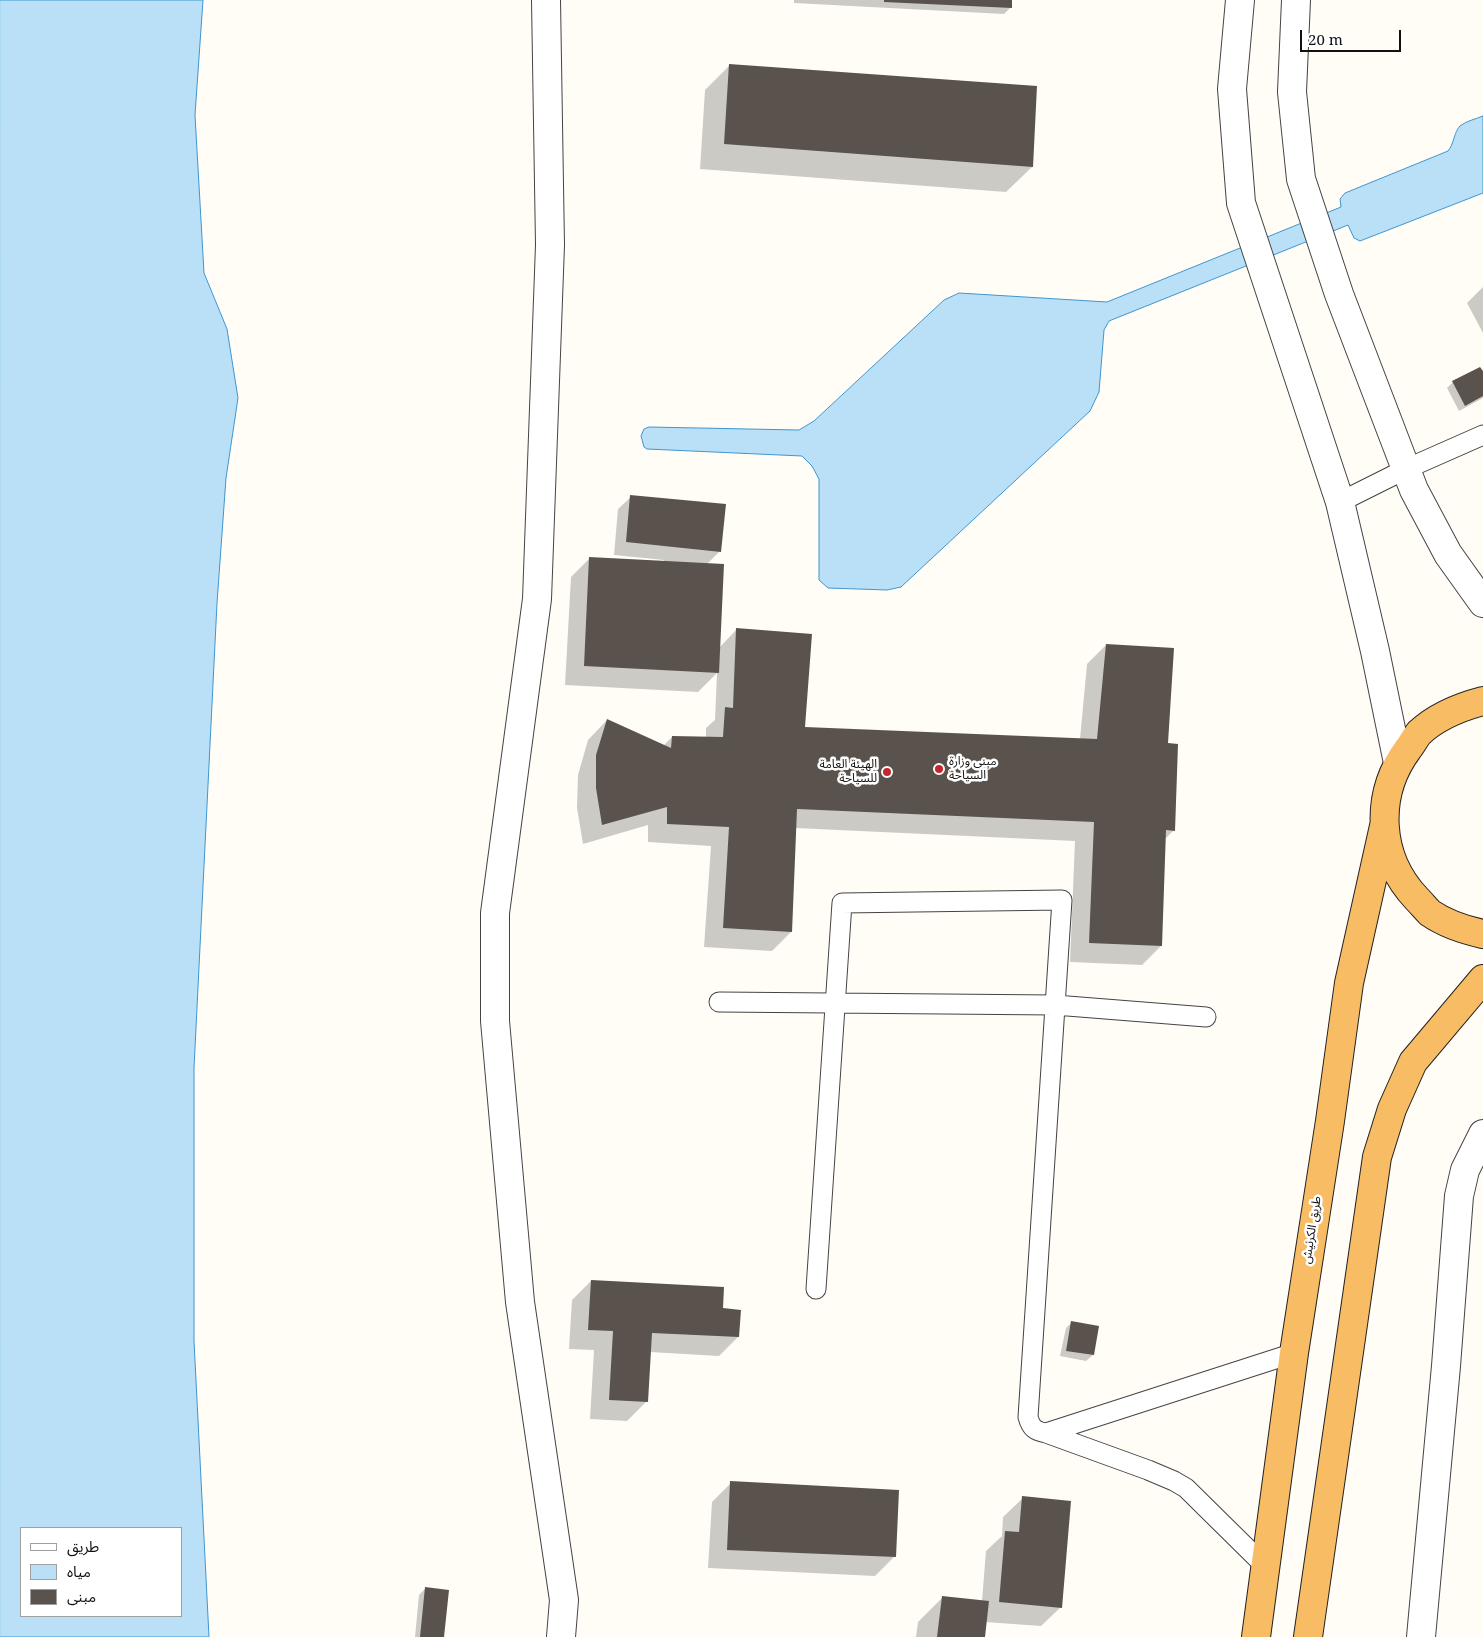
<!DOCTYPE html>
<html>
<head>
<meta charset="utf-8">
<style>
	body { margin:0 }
	#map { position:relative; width:1483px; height:1637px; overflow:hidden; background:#fffdf5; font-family:"Noto Serif","Noto Sans Arabic",serif }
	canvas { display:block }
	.legend { position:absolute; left:20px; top:1527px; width:162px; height:90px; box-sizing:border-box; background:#fff; border:1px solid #a0a0a0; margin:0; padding:6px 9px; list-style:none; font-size:15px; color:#111 }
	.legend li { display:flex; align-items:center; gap:10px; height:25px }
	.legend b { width:25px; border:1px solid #a0a0a0 }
	.scale { position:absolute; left:1300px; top:30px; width:101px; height:22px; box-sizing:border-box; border:2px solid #111; border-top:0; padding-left:6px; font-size:15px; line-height:18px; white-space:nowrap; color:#111; -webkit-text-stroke:4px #fff; paint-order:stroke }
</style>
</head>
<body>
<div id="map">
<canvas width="1483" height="1637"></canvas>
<ul class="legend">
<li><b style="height:6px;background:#fff"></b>طريق</li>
<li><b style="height:14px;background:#b9e0f7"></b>مياه</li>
<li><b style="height:14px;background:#5a524d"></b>مبنى</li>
</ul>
<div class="scale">20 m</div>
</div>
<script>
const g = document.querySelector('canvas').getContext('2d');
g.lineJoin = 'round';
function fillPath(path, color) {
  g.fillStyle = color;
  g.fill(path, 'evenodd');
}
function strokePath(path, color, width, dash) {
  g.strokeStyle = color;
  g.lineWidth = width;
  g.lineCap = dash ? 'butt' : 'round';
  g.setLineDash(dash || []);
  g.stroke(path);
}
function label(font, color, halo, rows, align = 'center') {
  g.font = font + ' "Noto Serif","Noto Sans Arabic",serif';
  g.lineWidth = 5;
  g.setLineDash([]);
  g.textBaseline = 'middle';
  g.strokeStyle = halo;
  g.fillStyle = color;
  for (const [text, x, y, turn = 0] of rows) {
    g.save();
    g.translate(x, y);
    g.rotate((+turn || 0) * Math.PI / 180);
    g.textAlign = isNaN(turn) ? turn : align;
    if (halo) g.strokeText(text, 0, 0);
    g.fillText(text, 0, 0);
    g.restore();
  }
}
const water = new Path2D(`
	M 0,0 L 203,0 L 195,115 L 204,273 L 227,329 L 238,398 L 226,478 L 217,603 L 194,1068 L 194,1341 L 209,1637 L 0,1637 ZM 21,1528 L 181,1528 L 181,1616 L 21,1616 Z
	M 1483,116 L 1483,193 L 1360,241 L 1354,238 L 1348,225 L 1109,321 L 1104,330 L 1099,392 L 1090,411 L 901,587 L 887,590 L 828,588 L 819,580 L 819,479 L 812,466 L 802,456 L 647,449 L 644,447 L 641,436 L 644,429 L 649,427 L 799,430 L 814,421 L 944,300 L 959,293 L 1107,302 L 1341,207 L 1340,199 L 1345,193 L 1448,151 C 1454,144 1454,132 1460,126 C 1466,121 1476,119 1483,116 Z`);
const shadow = new Path2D(`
	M 794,0 L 1011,0 L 1010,8 L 1004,14 L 794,3 Z
	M 730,65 L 1032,167 L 1006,192 L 700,169 L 705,90 Z
	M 1483,287 L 1483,333 L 1467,303 Z
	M 1483,374 L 1483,398 L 1459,411 L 1447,388 L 1453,382 Z
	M 631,497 L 720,551 L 707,564 L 719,648 L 737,629 L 804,728 L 1080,739 L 1087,664 L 1106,645 L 1167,744 L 1174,830 L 1164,840 L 1161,946 L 1142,965 L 1070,962 L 1075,841 L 795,828 L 791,932 L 772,951 L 704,947 L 711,846 L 648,842 L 648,825 L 583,844 L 577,808 L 578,775 L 588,740 L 607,720 L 663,746 L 672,737 L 706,738 L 706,728 L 715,720 L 717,673 L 698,692 L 565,685 L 571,577 L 590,558 L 664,562 L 664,560 L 614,555 L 618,509 Z
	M 591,1281 L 722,1310 L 738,1337 L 719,1356 L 650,1352 L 647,1401 L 627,1421 L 590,1419 L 594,1350 L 569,1349 L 572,1300 Z
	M 1072,1322 L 1093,1355 L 1086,1361 L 1060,1356 L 1066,1328 Z
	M 731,1483 L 894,1557 L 875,1576 L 708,1568 L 712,1502 Z
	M 1023,1498 L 1061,1607 L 1041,1626 L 985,1622 L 983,1637 L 916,1637 L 918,1622 L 943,1597 L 982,1601 L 986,1551 L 1002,1536 L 1003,1517 Z
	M 426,1588 L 443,1637 L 415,1637 L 419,1595 Z`);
const building = new Path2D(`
	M 884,0 L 1012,0 L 1012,8 L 884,2 Z
	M 729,64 L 1037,86 L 1033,167 L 724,144 Z
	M 1480,367 L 1483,371 L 1483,396 L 1465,406 L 1452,381 Z
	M 630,495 L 726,504 L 721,552 L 626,542 Z
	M 589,557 L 724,564 L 719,673 L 584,666 Z
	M 736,628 L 812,634 L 805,727 L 1097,739 L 1106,644 L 1174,648 L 1168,743 L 1178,744 L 1175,831 L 1166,830 L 1162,946 L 1089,943 L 1094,822 L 797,809 L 792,932 L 723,928 L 729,827 L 667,824 L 667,807 L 602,825 L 596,788 L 596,755 L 607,719 L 671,748 L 672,736 L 723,737 L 725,707 L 733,708 Z
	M 591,1280 L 724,1287 L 723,1308 L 741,1310 L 739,1337 L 652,1333 L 648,1402 L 609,1400 L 613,1331 L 588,1330 Z
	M 1071,1321 L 1099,1326 L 1094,1355 L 1066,1351 Z
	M 730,1481 L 899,1490 L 896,1557 L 727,1550 Z
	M 1022,1496 L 1071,1501 L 1062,1608 L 999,1602 L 1005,1531 L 1019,1532 Z
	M 425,1587 L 449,1590 L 444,1637 L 420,1637 Z
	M 942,1596 L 989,1601 L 985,1637 L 937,1637 Z`);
const service = new Path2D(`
	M 1340,502 L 1406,469 L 1483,435
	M 719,1002 L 1055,1005 L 1206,1017
	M 816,1289 L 842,903 L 1062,900 L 1028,1417 C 1031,1428 1035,1431 1046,1433 L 1148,1470 L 1174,1481 L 1186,1488 L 1264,1565
	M 1046,1433 L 1294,1353`);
const minor = new Path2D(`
	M 546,0 L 550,245 L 537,599 L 495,913 L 495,1021 L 520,1302 L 564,1600 L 561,1637
	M 1240,0 L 1232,89 L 1241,203 L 1340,502 L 1375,651 L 1398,763
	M 1296,0 L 1292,92 L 1301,179 L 1339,294 L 1414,490 L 1448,554 L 1483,603
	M 1421,1637 L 1446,1366 L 1459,1196 L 1465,1170 L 1483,1134`);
const trunk = new Path2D(`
	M 1483,701 C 1460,707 1437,716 1419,733 C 1415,738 1412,744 1408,749 C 1374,795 1377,857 1417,899 C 1421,903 1426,909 1430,913 C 1446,924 1465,930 1483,934
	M 1256,1637 L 1294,1353 L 1330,1121 L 1349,983 L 1384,826
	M 1308,1637 L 1377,1157 L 1392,1109 L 1413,1062 L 1483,979`);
const markers = [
	[939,769,5,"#c4262e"],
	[887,772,5,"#c4262e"]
];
const poiNames = [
	["مبنى وزارة",949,762],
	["السياحة",949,776],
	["الهيئة العامة",877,765,"right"],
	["للسياحة",877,779,"right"]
];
const streetNames = [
	["طريق الكرنيش",1312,1230,-81]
];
fillPath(water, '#b9e0f7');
strokePath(water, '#3f96cf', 1);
fillPath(shadow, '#0003');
fillPath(building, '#5a524d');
strokePath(service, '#444', 21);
strokePath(minor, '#444', 30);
strokePath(trunk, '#222', 30);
strokePath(service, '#fff', 19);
strokePath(minor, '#fff', 28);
strokePath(trunk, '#f7bc64', 28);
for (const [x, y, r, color] of markers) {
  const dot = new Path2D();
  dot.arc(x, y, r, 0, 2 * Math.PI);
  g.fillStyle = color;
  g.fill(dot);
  strokePath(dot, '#fff', 2);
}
label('12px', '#111', '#fff', poiNames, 'left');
label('12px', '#111', '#fff', streetNames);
</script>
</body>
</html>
